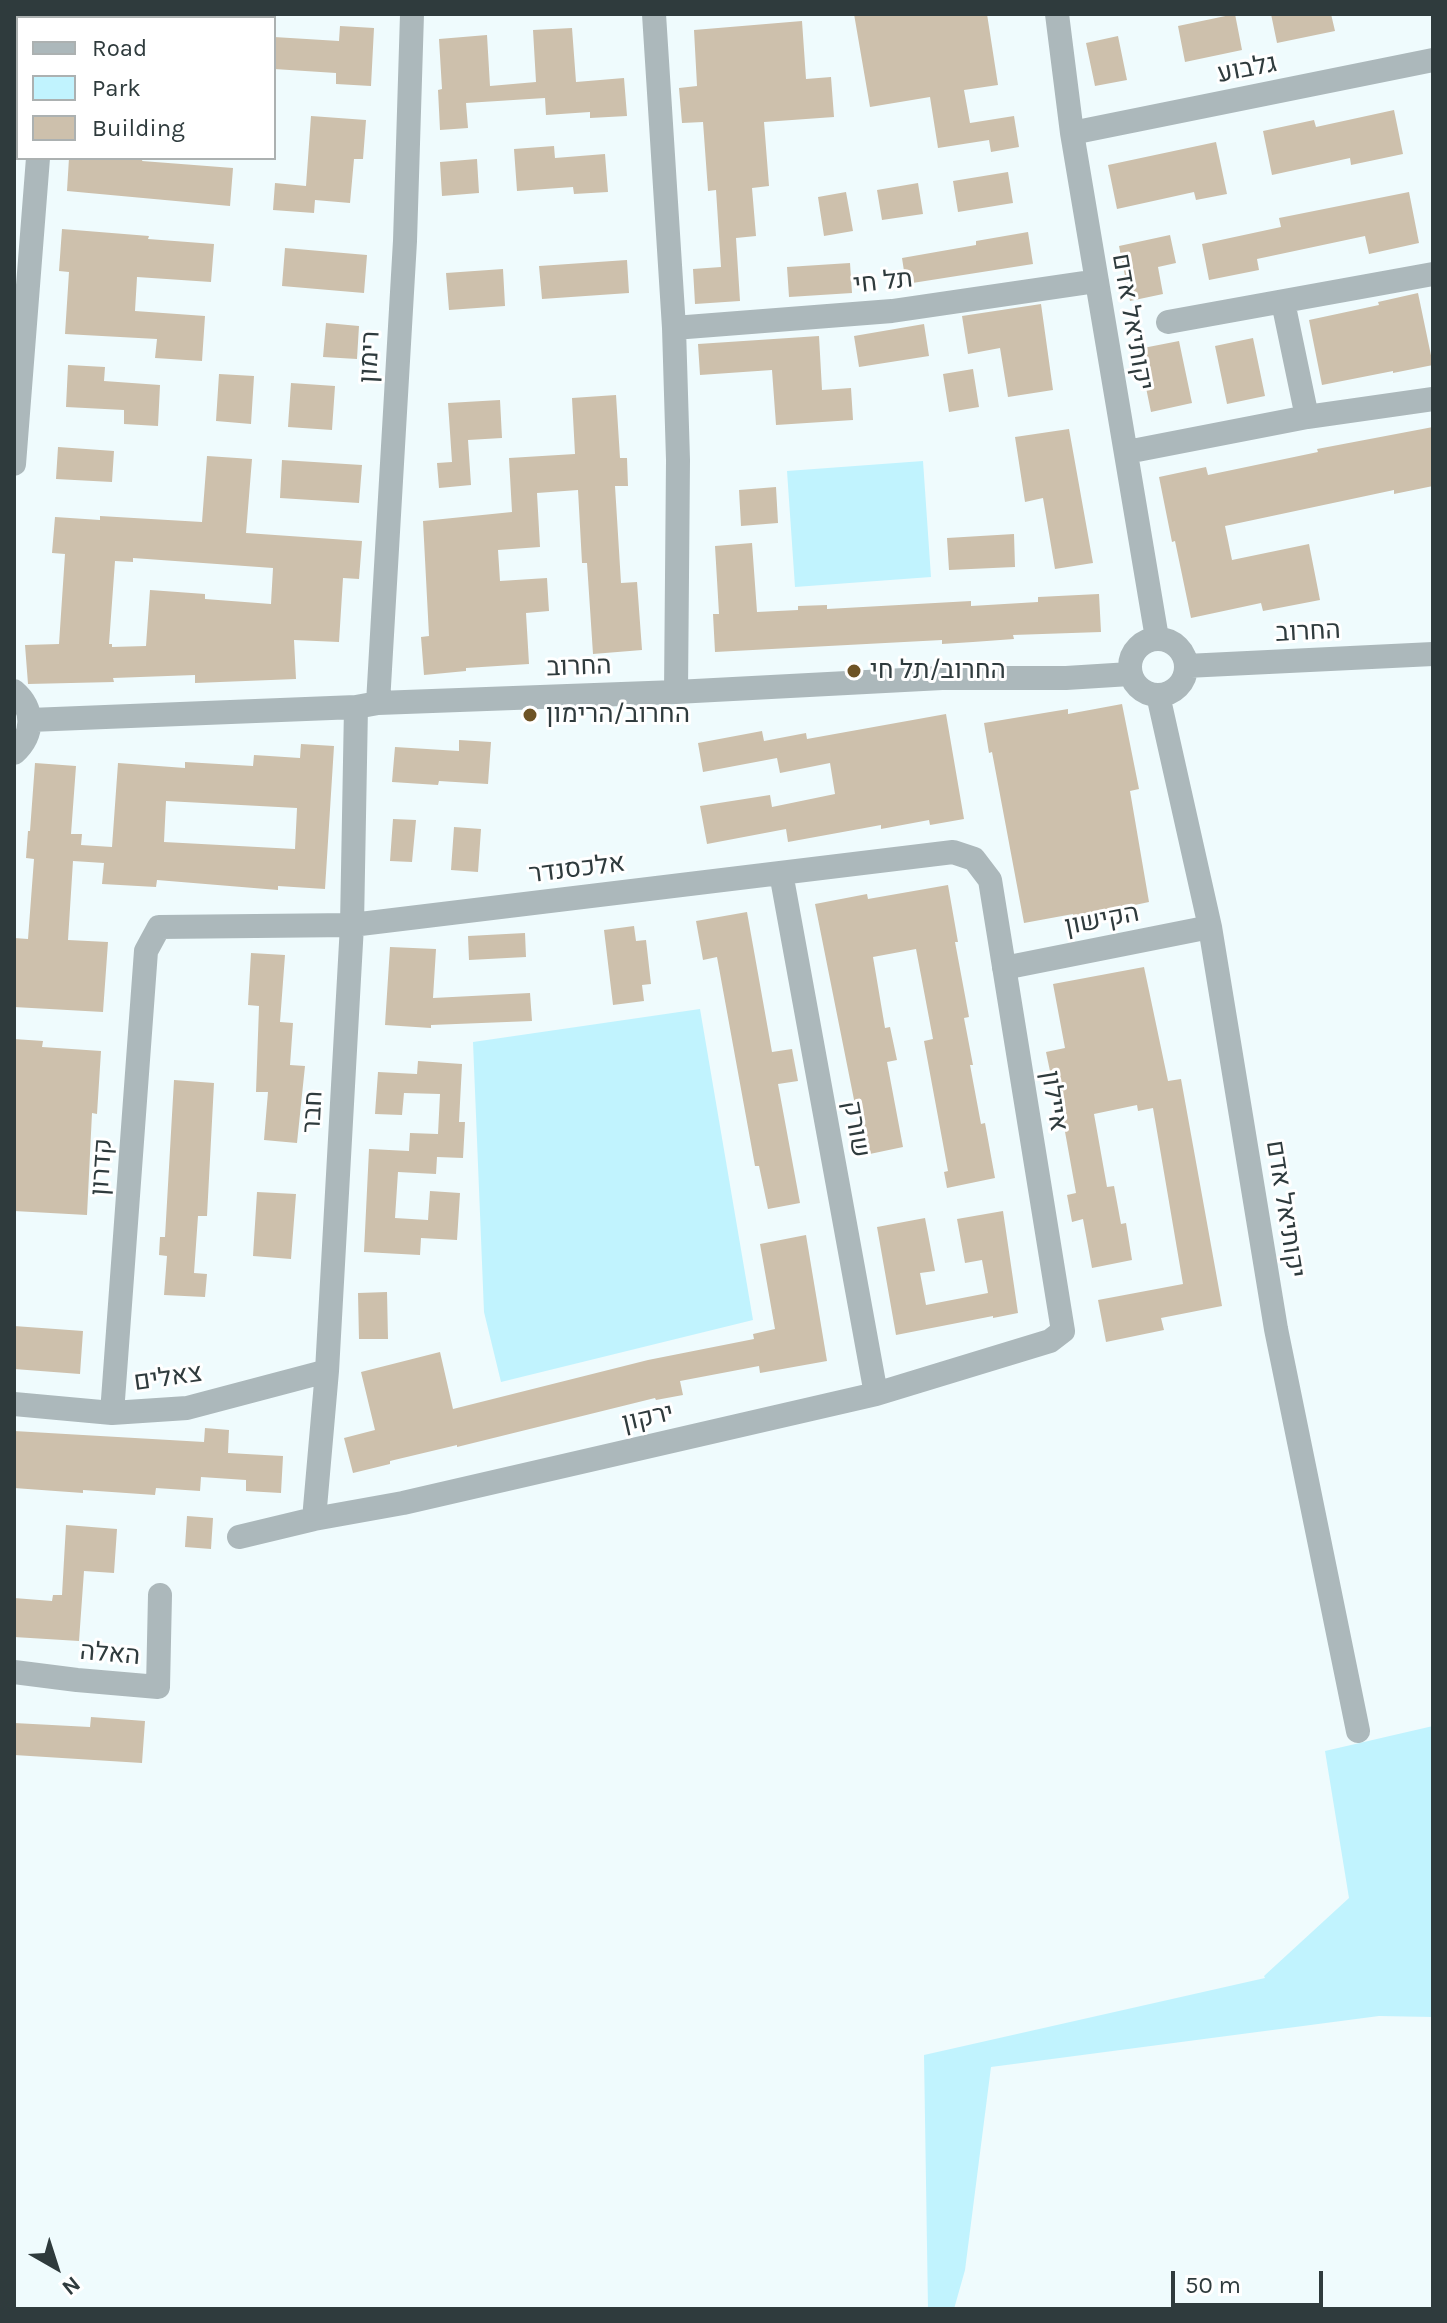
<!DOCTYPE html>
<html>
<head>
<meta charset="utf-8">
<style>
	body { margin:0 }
	#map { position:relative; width:1447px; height:2323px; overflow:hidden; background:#effbfd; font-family:Karla,sans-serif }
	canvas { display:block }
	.frame { position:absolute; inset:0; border:16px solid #2f3b3d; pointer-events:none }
	.legend { position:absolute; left:16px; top:16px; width:260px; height:144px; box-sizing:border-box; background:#fff; border:2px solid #acb1b1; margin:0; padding:10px 14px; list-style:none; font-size:24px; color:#2f3b3d }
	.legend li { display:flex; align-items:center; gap:16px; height:40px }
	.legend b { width:40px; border:2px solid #acb1b1 }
	.north { position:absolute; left:16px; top:2227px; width:80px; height:80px; -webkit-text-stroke:6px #fff; paint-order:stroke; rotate:141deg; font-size:22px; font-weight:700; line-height:32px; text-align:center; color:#2f3b3d }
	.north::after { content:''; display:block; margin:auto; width:28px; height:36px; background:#2f3b3d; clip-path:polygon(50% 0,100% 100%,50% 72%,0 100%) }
	.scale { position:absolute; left:1171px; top:2271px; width:152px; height:36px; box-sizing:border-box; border:4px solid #2f3b3d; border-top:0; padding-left:10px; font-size:24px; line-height:28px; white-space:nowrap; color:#2f3b3d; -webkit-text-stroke:6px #fff; paint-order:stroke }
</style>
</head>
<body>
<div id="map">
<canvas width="1447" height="2323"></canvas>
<div class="frame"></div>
<ul class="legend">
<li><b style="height:10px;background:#acb8bb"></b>Road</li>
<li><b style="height:22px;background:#c1f3fe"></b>Park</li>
<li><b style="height:22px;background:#cdc0ac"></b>Building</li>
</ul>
<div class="north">N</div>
<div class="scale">50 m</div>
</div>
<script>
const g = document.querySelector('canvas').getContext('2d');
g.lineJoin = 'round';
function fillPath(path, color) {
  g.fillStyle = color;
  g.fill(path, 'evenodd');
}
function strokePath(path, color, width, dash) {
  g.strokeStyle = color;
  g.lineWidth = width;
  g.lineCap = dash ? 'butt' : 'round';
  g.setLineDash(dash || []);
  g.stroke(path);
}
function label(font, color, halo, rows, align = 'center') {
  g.font = font + ' Karla,Heebo,sans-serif';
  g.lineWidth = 6;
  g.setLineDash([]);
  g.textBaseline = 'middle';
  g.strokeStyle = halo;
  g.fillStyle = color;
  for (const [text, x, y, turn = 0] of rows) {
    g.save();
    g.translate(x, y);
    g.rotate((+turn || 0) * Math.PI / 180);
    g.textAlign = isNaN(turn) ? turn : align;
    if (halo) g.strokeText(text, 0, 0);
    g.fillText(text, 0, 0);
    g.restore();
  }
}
const green = new Path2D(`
	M 923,461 L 931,577 L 795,587 L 787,471 Z
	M 700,1009 L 753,1320 L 501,1382 L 484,1312 L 473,1042 Z
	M 1433,1726 L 1433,2017 L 1379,2016 L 991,2067 L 965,2270 L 954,2309 L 928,2309 L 924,2055 L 1265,1978 L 1264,1976 L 1349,1898 L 1325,1751 Z`);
const building = new Path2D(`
	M 854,14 L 987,14 L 998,85 L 964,90 L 970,123 L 1014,116 L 1019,147 L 991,152 L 989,140 L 938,148 L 930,97 L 870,107 Z
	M 1235,14 L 1242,50 L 1185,62 L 1178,26 Z
	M 1271,14 L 1331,14 L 1335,31 L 1277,43 Z
	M 802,21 L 806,79 L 831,77 L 834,117 L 764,122 L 769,186 L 752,188 L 756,236 L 736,238 L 740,301 L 695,304 L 693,269 L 721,267 L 716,190 L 708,191 L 703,122 L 682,123 L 679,88 L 697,86 L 694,30 Z
	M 340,26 L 374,28 L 371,86 L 336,84 L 336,73 L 274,69 L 274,37 L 339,41 Z
	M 572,28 L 576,82 L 624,78 L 627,116 L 590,118 L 590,112 L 546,115 L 545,98 L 466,103 L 468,128 L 440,130 L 438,90 L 442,89 L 439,39 L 487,35 L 490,86 L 536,82 L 533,30 Z
	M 1118,36 L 1127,80 L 1095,86 L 1086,43 Z
	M 1394,110 L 1403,154 L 1351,165 L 1350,158 L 1272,175 L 1263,131 L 1314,120 L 1316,127 Z
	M 311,116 L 366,120 L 363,159 L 354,159 L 350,203 L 315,200 L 314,213 L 273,210 L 275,183 L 306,186 Z
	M 1216,142 L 1227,194 L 1196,200 L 1194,192 L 1117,209 L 1108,165 Z
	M 554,146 L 555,158 L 605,154 L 608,192 L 574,194 L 573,187 L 517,191 L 514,149 Z
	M 69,158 L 143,158 L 142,161 L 233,168 L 230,206 L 67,191 Z
	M 477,159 L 479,193 L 442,196 L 440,162 Z
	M 1008,172 L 1013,203 L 958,212 L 953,181 Z
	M 918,183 L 923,214 L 882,220 L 877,190 Z
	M 846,192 L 853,231 L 824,236 L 818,197 Z
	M 1409,192 L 1419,243 L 1369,254 L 1365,236 L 1257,259 L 1259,270 L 1209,280 L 1202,244 L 1281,227 L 1279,218 Z
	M 62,229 L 149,236 L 148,239 L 214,244 L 211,282 L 137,277 L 135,311 L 205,316 L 202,361 L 155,358 L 157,339 L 65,334 L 69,272 L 59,271 Z
	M 1028,232 L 1033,264 L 906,284 L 902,258 L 976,245 L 976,241 Z
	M 1170,235 L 1176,263 L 1158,267 L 1163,294 L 1130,301 L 1119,246 Z
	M 285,248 L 367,255 L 364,293 L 282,286 Z
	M 627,260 L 629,293 L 542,299 L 539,266 Z
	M 850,263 L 852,293 L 789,297 L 787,267 Z
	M 503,269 L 505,306 L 449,310 L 446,273 Z
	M 1418,293 L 1433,365 L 1393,373 L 1393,371 L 1322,385 L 1309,320 L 1379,305 L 1378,302 Z
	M 1041,304 L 1053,390 L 1008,397 L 1000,348 L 968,354 L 962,316 Z
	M 326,323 L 359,326 L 357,359 L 323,357 Z
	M 924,324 L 929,356 L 859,367 L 854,336 Z
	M 819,336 L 822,390 L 851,388 L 853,420 L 776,425 L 772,370 L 700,375 L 698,344 Z
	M 1253,338 L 1265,396 L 1227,404 L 1215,346 Z
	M 1179,341 L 1192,403 L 1151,412 L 1138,349 Z
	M 68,365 L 105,367 L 104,381 L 160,385 L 158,426 L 124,424 L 124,410 L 66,407 Z
	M 973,369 L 979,407 L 949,412 L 943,374 Z
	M 219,374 L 254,376 L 251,424 L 216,421 Z
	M 291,383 L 335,386 L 332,430 L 288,427 Z
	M 616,395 L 620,458 L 627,458 L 628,486 L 615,486 L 621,583 L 637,582 L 642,650 L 593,654 L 587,563 L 582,563 L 578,490 L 537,493 L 540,547 L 498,550 L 500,581 L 547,578 L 549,611 L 526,613 L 529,664 L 466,668 L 466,671 L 424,675 L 421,637 L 429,636 L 423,521 L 512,512 L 509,458 L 575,454 L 572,398 Z
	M 500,400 L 502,438 L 468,440 L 471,485 L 439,488 L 437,463 L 452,462 L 448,403 Z
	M 1433,427 L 1433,486 L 1394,494 L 1394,490 L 1225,526 L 1232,560 L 1309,544 L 1320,600 L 1263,611 L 1261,603 L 1191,618 L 1175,541 L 1172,542 L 1159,477 L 1206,467 L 1208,475 L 1318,452 L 1317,449 Z
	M 1069,429 L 1093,563 L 1055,569 L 1043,498 L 1025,502 L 1015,437 Z
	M 58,447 L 114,451 L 112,482 L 56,479 Z
	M 207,456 L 252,459 L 246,533 L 362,541 L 359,579 L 343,578 L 339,642 L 294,640 L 296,679 L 195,683 L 195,675 L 113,678 L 114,682 L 28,684 L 25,645 L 59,644 L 65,554 L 52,553 L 55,517 L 100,520 L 100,516 L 202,522 ZM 133,558 L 273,568 L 271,604 L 205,599 L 205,594 L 150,590 L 146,646 L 112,647 L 112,644 L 109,644 L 115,561 L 133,562 Z
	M 282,460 L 362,465 L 359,503 L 280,498 Z
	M 776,487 L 778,523 L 741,526 L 739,490 Z
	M 1014,534 L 1015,567 L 949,570 L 947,538 Z
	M 752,543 L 757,612 L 798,610 L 798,606 L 827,605 L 827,609 L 971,601 L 971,606 L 1038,602 L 1038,597 L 1099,594 L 1101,632 L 1013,635 L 1014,639 L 973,642 L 942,644 L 942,640 L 715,652 L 713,614 L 719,614 L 715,546 Z
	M 1122,704 L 1139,789 L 1130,791 L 1149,902 L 1074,918 L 1073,914 L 1024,923 L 992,752 L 989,753 L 984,723 L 1068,709 L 1068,714 Z
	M 946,714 L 964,819 L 930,825 L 929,820 L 881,829 L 881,825 L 788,842 L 786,829 L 707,844 L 700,806 L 770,795 L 772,807 L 835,794 L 830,763 L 780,773 L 777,758 L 703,772 L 698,743 L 762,731 L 764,741 L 806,733 L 807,739 Z
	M 459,740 L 491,742 L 488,784 L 439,781 L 438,785 L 392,782 L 395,747 L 459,751 Z
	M 301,744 L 334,746 L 325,889 L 278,886 L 278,890 L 157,880 L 156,887 L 102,884 L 104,863 L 73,861 L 68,940 L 108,942 L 103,1012 L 14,1007 L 14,938 L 28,939 L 34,859 L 26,858 L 28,831 L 30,831 L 35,763 L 76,766 L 71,834 L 82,834 L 81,845 L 112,847 L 118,763 L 185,768 L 185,762 L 253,766 L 254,755 L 300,758 ZM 166,801 L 297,808 L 295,849 L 164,842 Z
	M 393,819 L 416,820 L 412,862 L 390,861 Z
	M 454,827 L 481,829 L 478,872 L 451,870 Z
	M 948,885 L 958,942 L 955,942 L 969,1017 L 964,1018 L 973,1065 L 970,1065 L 981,1124 L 985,1123 L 995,1178 L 947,1188 L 944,1172 L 948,1171 L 924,1041 L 933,1039 L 916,949 L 873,957 L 885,1028 L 890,1027 L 897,1060 L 887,1062 L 903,1147 L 865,1155 L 815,904 L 867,894 L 868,899 Z
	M 747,912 L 772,1052 L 792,1049 L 798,1081 L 778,1084 L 800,1203 L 768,1209 L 759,1166 L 755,1166 L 717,957 L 703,960 L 696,921 Z
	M 634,926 L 636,941 L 646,940 L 651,984 L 642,985 L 644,1001 L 613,1005 L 604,930 Z
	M 525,933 L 526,957 L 469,960 L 468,936 Z
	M 390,947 L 436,949 L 433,998 L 530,993 L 532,1021 L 431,1025 L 431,1028 L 385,1025 Z
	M 251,953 L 285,955 L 280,1022 L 293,1023 L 290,1065 L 305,1066 L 297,1143 L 264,1140 L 268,1092 L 256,1092 L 259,1006 L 248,1005 Z
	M 1144,967 L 1168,1081 L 1181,1079 L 1222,1306 L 1161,1318 L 1164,1330 L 1106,1342 L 1098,1300 L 1183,1284 L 1153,1108 L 1138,1111 L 1137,1105 L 1094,1114 L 1107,1187 L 1114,1186 L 1121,1224 L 1126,1223 L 1132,1260 L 1092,1268 L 1083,1219 L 1072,1222 L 1067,1195 L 1076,1193 L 1055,1076 L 1051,1076 L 1046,1052 L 1065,1048 L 1053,984 Z
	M 14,1039 L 43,1041 L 42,1047 L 101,1051 L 97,1114 L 92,1113 L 87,1215 L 14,1211 Z
	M 418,1061 L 462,1064 L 459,1122 L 465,1122 L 463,1158 L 437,1157 L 436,1174 L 398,1172 L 395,1218 L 428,1220 L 430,1191 L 460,1193 L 457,1240 L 421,1238 L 420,1255 L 364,1252 L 369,1149 L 409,1151 L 410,1133 L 438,1134 L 440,1094 L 404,1093 L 402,1115 L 375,1114 L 378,1072 L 417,1074 Z
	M 174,1080 L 214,1083 L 207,1216 L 198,1216 L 194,1273 L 207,1274 L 205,1297 L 164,1295 L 167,1256 L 159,1255 L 160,1237 L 165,1237 Z
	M 257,1192 L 296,1194 L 291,1259 L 253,1256 Z
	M 1003,1211 L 1018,1313 L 993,1318 L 993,1316 L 896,1335 L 877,1227 L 925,1218 L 935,1271 L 920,1273 L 926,1305 L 988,1293 L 982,1260 L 965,1263 L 957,1219 Z
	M 806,1235 L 827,1361 L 760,1373 L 759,1366 L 680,1381 L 683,1395 L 656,1400 L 655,1398 L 457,1447 L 457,1445 L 390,1461 L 390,1464 L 353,1473 L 344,1438 L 375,1430 L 361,1372 L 440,1352 L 453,1409 L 648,1360 L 754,1339 L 753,1334 L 775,1329 L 760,1244 Z
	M 387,1292 L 388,1339 L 359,1339 L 358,1293 Z
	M 14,1326 L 83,1331 L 80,1374 L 14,1369 Z
	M 205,1428 L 229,1430 L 228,1453 L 283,1456 L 281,1493 L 246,1491 L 246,1480 L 201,1477 L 200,1491 L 156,1488 L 155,1495 L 83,1490 L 83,1493 L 14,1488 L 14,1431 L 204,1442 Z
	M 187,1516 L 213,1518 L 211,1549 L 185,1547 Z
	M 66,1525 L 117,1529 L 114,1573 L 84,1571 L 79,1641 L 14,1637 L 14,1598 L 52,1601 L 53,1595 L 62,1595 Z
	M 91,1717 L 145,1721 L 142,1763 L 14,1755 L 14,1723 L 90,1727 Z`);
const minor = new Path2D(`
	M 654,14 L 674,328 L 678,460 L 676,692
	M 1057,14 L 1072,133 L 1157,638
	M 50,18 L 50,14
	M 14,95 L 18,94
	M 1072,133 L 1433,60
	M 1283,302 L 1307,417
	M 1168,322 L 1433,274
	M 674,328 L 892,311 L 1097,281
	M 1127,452 L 1307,417 L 1433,399
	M 14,464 L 38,158
	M1130 667a28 28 0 1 1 56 0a28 28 0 1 1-56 0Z
	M 1186,666 L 1433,654
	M 14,691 C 35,709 34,735 14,753
	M 1158,695 L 1210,927 L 1276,1329 L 1358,1731
	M 378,703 L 405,241 L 412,14
	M 30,720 L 356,707 L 378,703 L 676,692 L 942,678 L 1066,678 L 1130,674
	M 781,873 L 876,1394
	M 1004,968 L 1210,927
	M 14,1404 L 112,1413 L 187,1408 L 327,1371
	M 112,1413 L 146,951 L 159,927 L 352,925 L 953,852 L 974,859 L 990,880 L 1063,1331 L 1050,1341 L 876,1394 L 403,1503 L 314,1519 L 239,1537
	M 314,1519 L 327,1371 L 352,925 L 356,707
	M 14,1672 L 77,1680 L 158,1687 L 160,1595`);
const markers = [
	[854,671,8,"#6d5325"],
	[530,715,8,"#6d5325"]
];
const streetNames = [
	["גלבוע",1247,69,-11],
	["תל חי",883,282,-6],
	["יקותיאל אדם",1132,322,80],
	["רימון",370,357,-87],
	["החרוב",1308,632,-3],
	["החרוב",579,667,-2],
	["אלכסנדר",577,869,-7],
	["הקישון",1102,920,-11],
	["איילון",1054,1101,81],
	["חבר",313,1112,-87],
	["שורק",856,1129,80],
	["קדרון",102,1167,-86],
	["יקותיאל אדם",1285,1209,81],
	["צאלים",168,1378,-8],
	["ירקון",648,1418,-13],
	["האלה",110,1654,5]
];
const poiNames = [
	["החרוב/תל חי",870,671],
	["החרוב/הרימון",546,715]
];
fillPath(green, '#c1f3fe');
fillPath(building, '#cdc0ac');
strokePath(minor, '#acb8bb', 24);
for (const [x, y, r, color] of markers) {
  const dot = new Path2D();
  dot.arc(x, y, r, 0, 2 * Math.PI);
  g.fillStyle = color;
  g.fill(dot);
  strokePath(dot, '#fff', 3);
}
label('26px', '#2f3b3d', '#fff', streetNames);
label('26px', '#2f3b3d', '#fff', poiNames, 'left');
</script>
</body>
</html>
